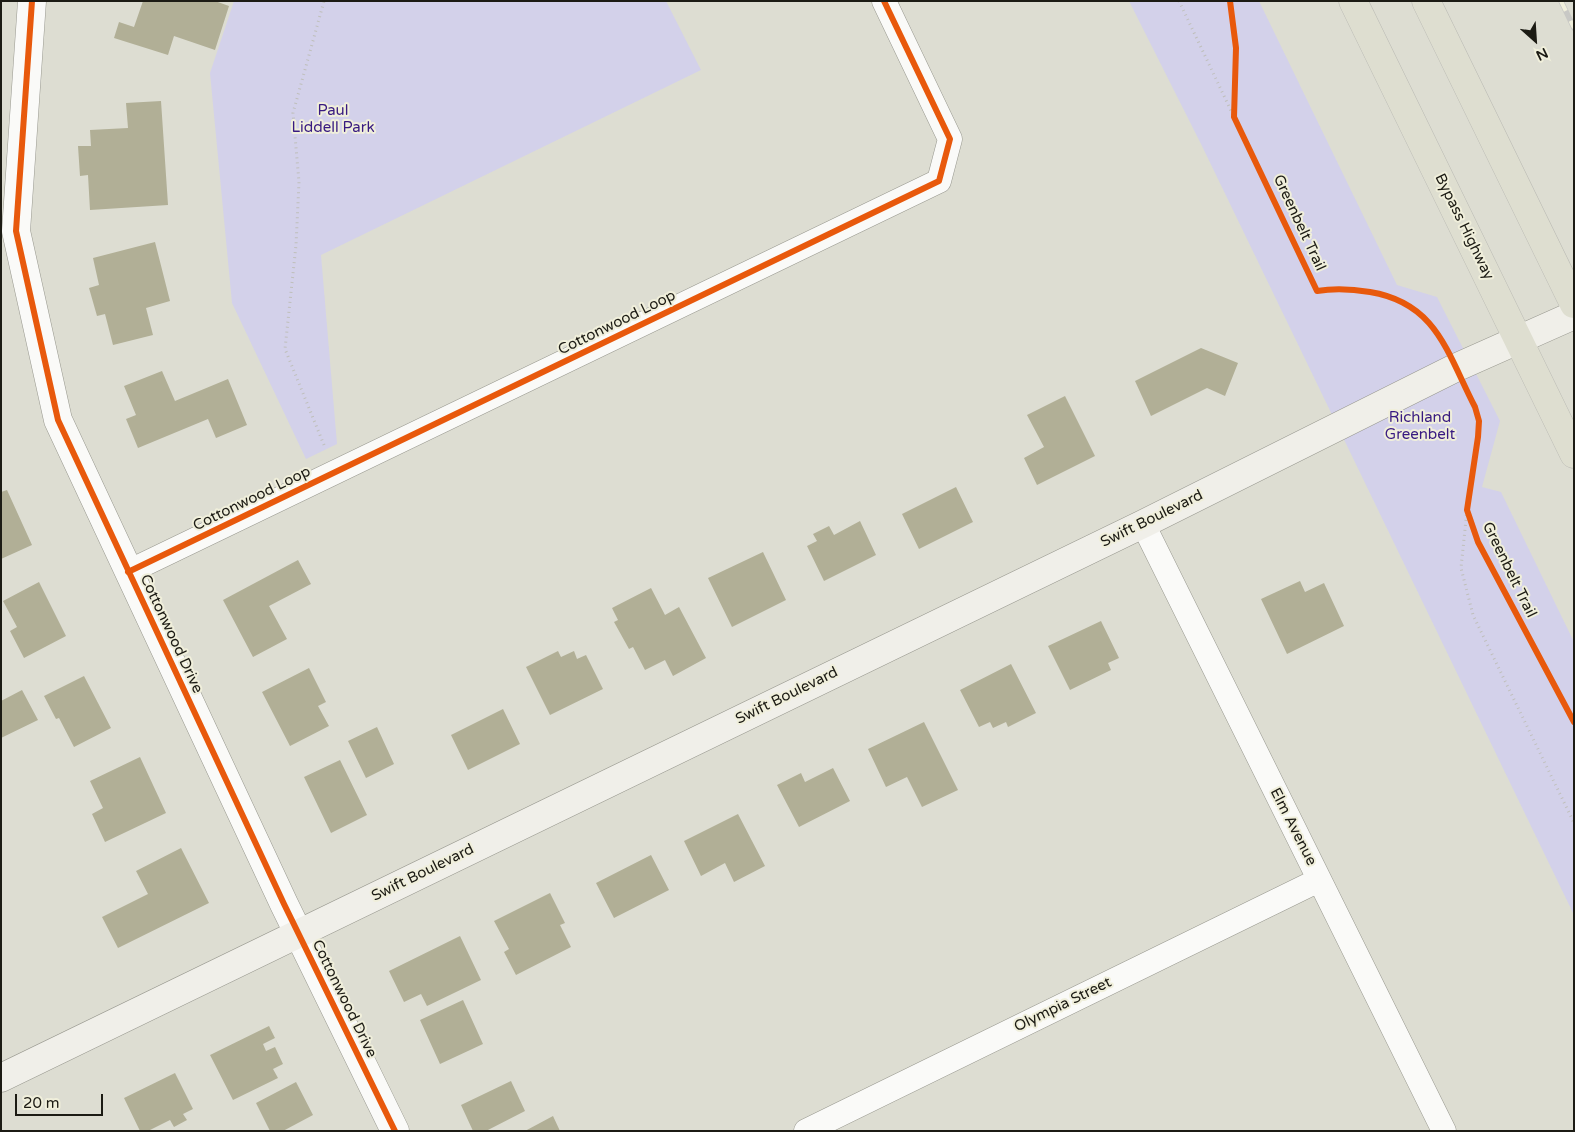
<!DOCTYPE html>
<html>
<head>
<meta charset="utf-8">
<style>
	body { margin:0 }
	#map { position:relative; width:1575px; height:1132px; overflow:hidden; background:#ddddd2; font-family:"Varela Round",sans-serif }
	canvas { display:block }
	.frame { position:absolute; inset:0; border:2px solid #1c1b14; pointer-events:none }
	.north { position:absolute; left:1510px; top:15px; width:50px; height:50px; -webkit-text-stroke:4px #f0efdb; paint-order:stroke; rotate:154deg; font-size:14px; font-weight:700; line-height:20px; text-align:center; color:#1c1b14 }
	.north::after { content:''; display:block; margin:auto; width:18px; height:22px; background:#1c1b14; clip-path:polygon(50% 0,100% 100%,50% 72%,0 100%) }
	.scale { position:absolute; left:15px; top:1094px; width:88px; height:22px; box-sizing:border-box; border:2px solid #1c1b14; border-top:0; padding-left:6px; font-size:15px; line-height:18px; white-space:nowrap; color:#1c1b14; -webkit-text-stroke:4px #f0efdb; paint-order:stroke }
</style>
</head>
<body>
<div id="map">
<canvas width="1575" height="1132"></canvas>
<div class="frame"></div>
<div class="north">N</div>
<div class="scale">20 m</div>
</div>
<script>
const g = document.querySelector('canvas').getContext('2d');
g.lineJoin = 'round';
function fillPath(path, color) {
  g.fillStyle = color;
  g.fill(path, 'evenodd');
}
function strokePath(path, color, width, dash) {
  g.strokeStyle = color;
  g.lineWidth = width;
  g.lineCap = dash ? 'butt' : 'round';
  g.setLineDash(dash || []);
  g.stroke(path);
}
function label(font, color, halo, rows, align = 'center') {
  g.font = font + ' "Varela Round",sans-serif';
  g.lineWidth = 4;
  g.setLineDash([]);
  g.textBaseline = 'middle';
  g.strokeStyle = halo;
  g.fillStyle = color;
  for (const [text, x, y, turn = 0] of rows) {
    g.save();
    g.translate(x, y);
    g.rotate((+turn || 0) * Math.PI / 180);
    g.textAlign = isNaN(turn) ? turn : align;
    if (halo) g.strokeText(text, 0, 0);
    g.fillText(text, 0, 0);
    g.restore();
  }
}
const green = new Path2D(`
	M 234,1 L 666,1 L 701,70 L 321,255 L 337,444 L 306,459 L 232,303 L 210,73 Z
	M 1129,1 L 1259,1 L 1397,285 L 1437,297 L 1500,421 L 1482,487 L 1501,492 L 1574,642 L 1574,915 L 1202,146 Z`);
const building = new Path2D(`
	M 143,1 L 215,1 L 229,6 L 215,50 L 174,36 L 168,55 L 114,38 L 119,22 L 134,27 Z
	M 161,101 L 168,205 L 90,210 L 88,175 L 80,176 L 78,146 L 91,146 L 90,130 L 128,128 L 126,103 Z
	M 155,242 L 170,301 L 146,308 L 153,335 L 113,345 L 105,314 L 97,316 L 89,288 L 99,285 L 93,258 Z
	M 1201,348 L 1238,363 L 1225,396 L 1207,388 L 1151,416 L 1135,381 Z
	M 162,371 L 175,401 L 228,379 L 247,425 L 216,438 L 208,419 L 138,448 L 126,419 L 136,415 L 124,386 Z
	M 1065,396 L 1095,456 L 1037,485 L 1024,458 L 1044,447 L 1027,415 Z
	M 956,487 L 973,522 L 919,549 L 902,514 Z
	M 7,490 L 32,545 L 1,559 L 1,492 Z
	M 860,521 L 876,555 L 824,581 L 807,546 L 817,541 L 813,534 L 829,526 L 834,535 Z
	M 763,552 L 786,600 L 732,627 L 708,578 Z
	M 298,560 L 311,584 L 269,606 L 287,639 L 253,657 L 223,600 Z
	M 1300,581 L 1305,592 L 1324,583 L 1344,626 L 1287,654 L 1261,599 Z
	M 39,582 L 66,636 L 24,658 L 10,631 L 17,627 L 3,601 Z
	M 651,588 L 665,615 L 679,607 L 706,658 L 673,676 L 665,660 L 645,670 L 633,647 L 629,649 L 614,622 L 618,620 L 612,608 Z
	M 1101,621 L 1119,658 L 1108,663 L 1111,670 L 1070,690 L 1048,646 Z
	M 558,651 L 561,657 L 574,651 L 577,659 L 586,655 L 603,689 L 550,715 L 526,667 Z
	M 1011,664 L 1036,713 L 1008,727 L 1006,722 L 993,728 L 990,722 L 979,727 L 960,690 Z
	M 309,668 L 326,702 L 318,706 L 329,726 L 290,746 L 262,692 Z
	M 84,676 L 111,728 L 74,747 L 59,718 L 56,719 L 44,696 Z
	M 22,690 L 38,720 L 1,738 L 1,701 Z
	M 503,709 L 520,744 L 468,770 L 451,735 Z
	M 924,722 L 958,790 L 922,807 L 907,777 L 886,787 L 868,749 Z
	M 377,727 L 394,764 L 366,778 L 348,741 Z
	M 140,757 L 166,813 L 105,842 L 92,814 L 103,808 L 90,781 Z
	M 340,760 L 367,815 L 331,833 L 304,777 Z
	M 833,768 L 850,801 L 799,827 L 777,785 L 801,773 L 805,782 Z
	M 738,814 L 765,866 L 734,882 L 725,863 L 701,876 L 684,841 Z
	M 181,848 L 209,903 L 118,948 L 102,917 L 148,894 L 136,871 Z
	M 651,855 L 669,890 L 614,918 L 596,883 Z
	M 550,893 L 565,923 L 560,925 L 571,947 L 516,975 L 504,952 L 509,949 L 494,921 Z
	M 460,936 L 481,980 L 427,1006 L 421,994 L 404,1002 L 389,971 Z
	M 463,1000 L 483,1044 L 440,1064 L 420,1020 Z
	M 269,1026 L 275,1038 L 263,1044 L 266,1051 L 275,1047 L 283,1064 L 273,1069 L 278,1078 L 233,1100 L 210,1055 Z
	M 175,1073 L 193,1109 L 183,1114 L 187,1120 L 174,1127 L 170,1120 L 148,1131 L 140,1131 L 124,1098 Z
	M 511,1081 L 525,1111 L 486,1131 L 473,1131 L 461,1105 Z
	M 296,1082 L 313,1115 L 283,1131 L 270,1131 L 256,1103 Z
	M 553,1116 L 560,1131 L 525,1131 Z`);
const path = new Path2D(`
	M 1179,1 L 1234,117
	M 324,445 L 285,349 L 296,245 L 299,182 L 293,113 L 324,1
	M 1467,510 L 1461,568 L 1473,615 L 1574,823`);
const minor = new Path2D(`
	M 1143,524 L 1444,1131
	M 128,572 L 939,181 L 950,139 L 884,1
	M 806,1131 L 1319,880`);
const tertiary = new Path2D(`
	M 32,1 L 16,231 L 58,420 L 284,904 L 395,1131`);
const secondary = new Path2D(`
	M 1,1078 L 1143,524 L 1455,368 L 1574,315`);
const trunk = new Path2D(`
	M 1353,1 L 1574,454
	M 1426,1 L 1574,304`);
const rail = new Path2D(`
	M 1561,1 L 1574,28`);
const cycleway = new Path2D(`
	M 32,1 L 16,231 L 58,420 L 284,904 L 395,1131
	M 1230,1 L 1236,48 L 1234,117 L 1317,291 C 1335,288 1352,289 1370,292 C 1437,303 1447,353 1475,407 L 1479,421 L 1478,437 L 1467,510 L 1478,542 L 1574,722
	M 128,572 L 939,181 L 950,139 L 884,1`);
const parkNames = [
	["Paul",333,111],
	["Liddell Park",333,128],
	["Richland",1420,418],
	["Greenbelt",1420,435]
];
const streetNames = [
	["Greenbelt Trail",1299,223,65],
	["Bypass Highway",1464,227,64],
	["Cottonwood Loop",617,323,-26],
	["Cottonwood Loop",252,499,-26],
	["Swift Boulevard",1152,519,-26],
	["Greenbelt Trail",1509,570,64],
	["Cottonwood Drive",171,634,65],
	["Swift Boulevard",787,696,-26],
	["Elm Avenue",1293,827,63],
	["Swift Boulevard",423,873,-26],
	["Cottonwood Drive",344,999,64],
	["Olympia Street",1063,1005,-26]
];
fillPath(green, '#d3d1ea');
fillPath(building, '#b1af96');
strokePath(minor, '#98988f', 25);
strokePath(tertiary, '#98988f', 29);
strokePath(secondary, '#98988f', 29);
strokePath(trunk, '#b9b9b3', 29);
strokePath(path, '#bfbfbb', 3, [1, 4]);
strokePath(minor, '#fafaf8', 24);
strokePath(tertiary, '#fafaf8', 28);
strokePath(secondary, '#f0efe9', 28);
strokePath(trunk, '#deded0', 28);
strokePath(rail, '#c8c8c5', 5.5);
strokePath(rail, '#f0efdb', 4, [11]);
strokePath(cycleway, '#e8590c', 6);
label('15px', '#381a81', '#f0efdb', parkNames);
label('15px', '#1c1b14', '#f0efdb', streetNames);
</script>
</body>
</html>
